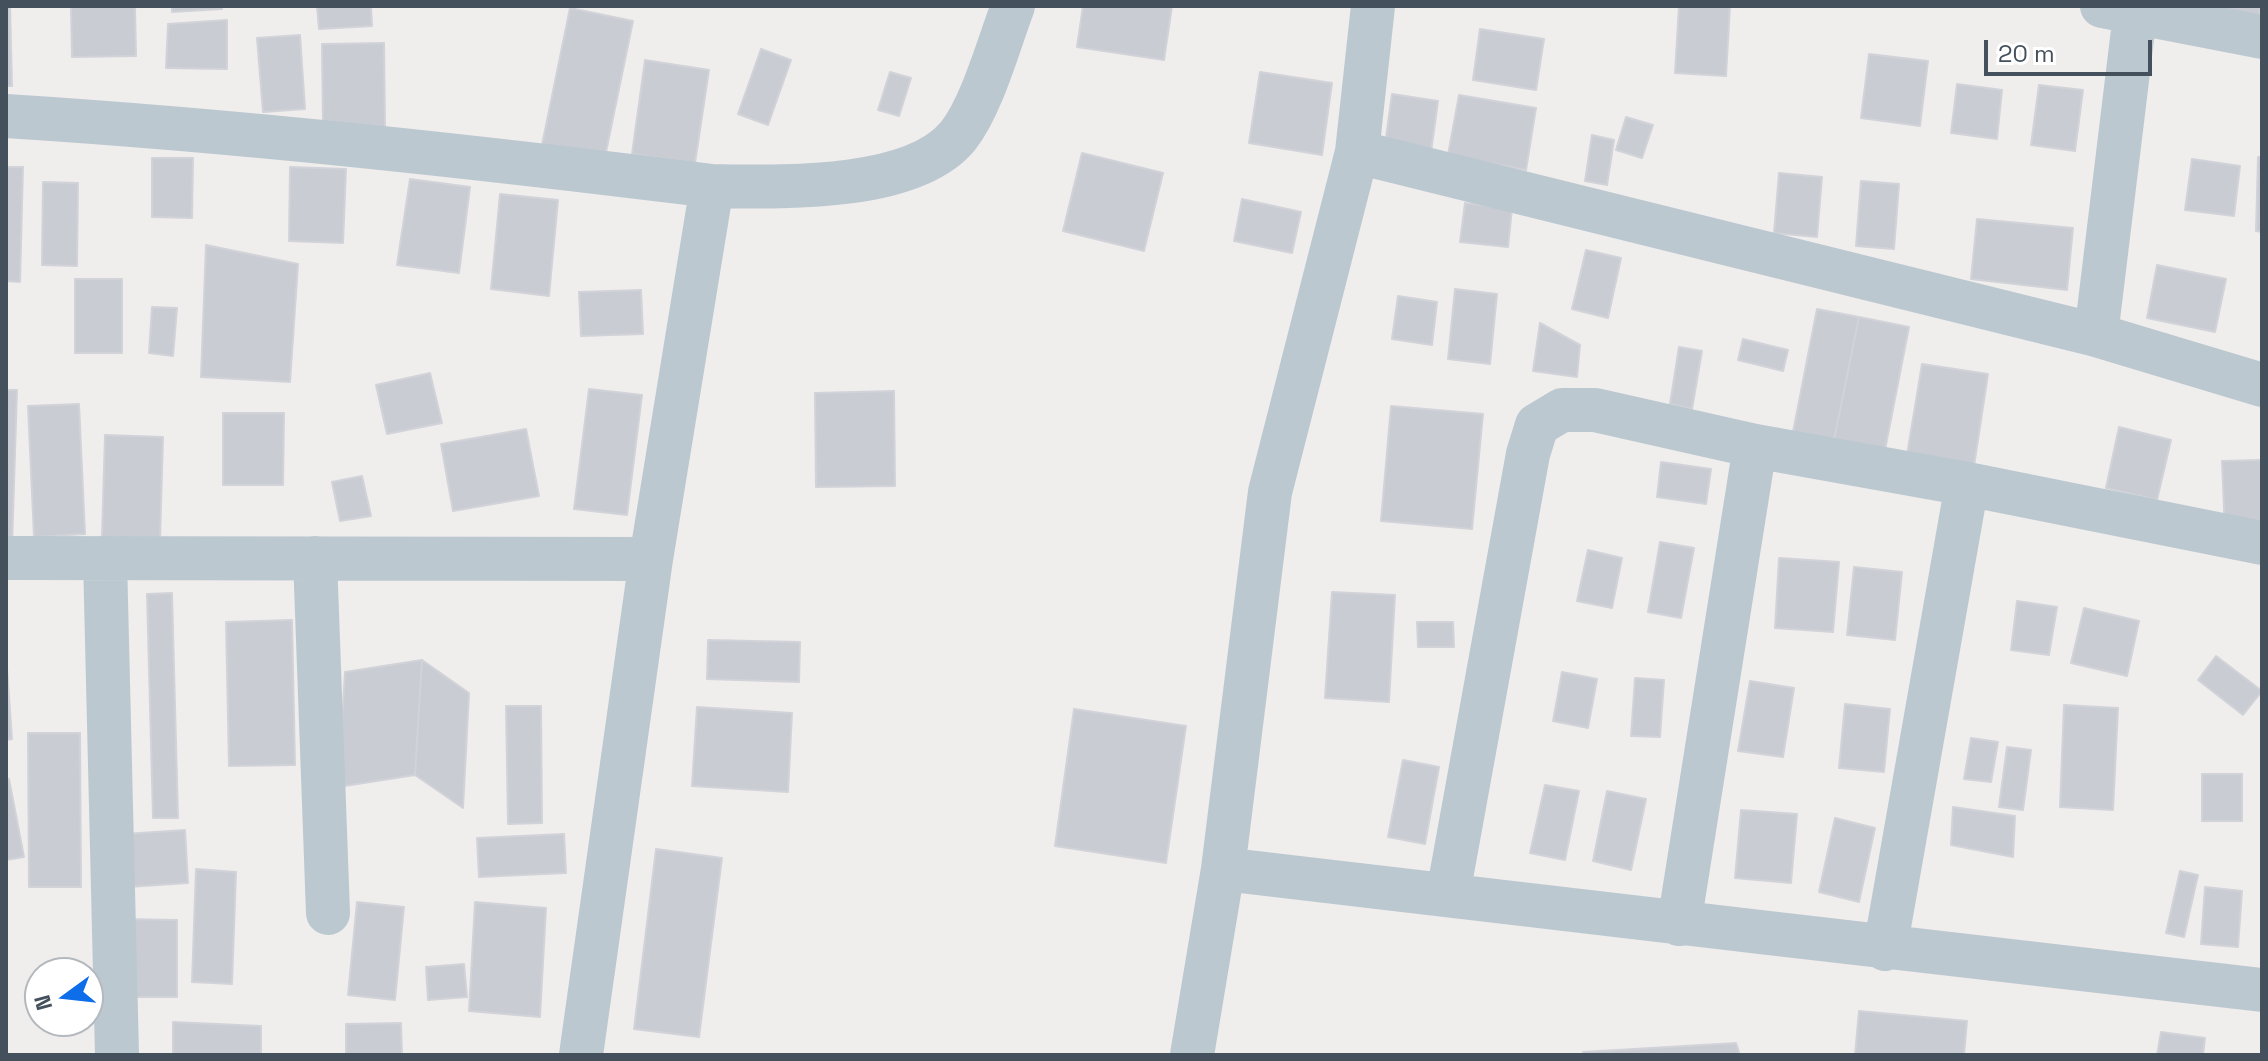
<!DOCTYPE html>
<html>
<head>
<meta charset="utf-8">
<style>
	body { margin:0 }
	#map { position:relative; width:2268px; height:1061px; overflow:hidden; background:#f0eded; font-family:"Space Grotesk",sans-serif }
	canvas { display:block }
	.frame { position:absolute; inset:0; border:8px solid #44515c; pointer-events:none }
	.north { position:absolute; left:24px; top:957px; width:80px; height:80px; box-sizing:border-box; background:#fff; border:2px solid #b4b9be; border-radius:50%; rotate:255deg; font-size:22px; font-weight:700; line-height:32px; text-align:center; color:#44515c }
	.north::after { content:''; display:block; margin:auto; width:28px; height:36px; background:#0e6ee9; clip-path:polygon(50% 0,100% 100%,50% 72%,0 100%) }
	.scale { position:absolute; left:1984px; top:40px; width:168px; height:36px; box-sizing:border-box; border:4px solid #44515c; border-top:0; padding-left:10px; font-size:24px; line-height:28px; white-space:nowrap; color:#44515c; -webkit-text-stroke:6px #fff; paint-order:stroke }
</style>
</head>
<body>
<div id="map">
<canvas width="2268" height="1061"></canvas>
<div class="frame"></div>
<div class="north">N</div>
<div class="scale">20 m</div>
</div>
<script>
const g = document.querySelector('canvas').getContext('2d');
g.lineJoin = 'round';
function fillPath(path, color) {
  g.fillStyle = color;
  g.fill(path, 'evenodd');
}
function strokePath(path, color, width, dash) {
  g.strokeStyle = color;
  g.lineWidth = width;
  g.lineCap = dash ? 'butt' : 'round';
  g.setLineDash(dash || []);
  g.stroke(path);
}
const building = new Path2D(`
	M 6,6 L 10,6 L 12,86 L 6,86 Z
	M 71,6 L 135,6 L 136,56 L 72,57 Z
	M 172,6 L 222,6 L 222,9 L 172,12 Z
	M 317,6 L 371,6 L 372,26 L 319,29 Z
	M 1083,6 L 1172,6 L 1164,60 L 1077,47 Z
	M 1679,6 L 1730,6 L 1726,76 L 1675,73 Z
	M 2182,6 L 2260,6 L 2259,21 Z
	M 570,8 L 633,21 L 605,157 L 542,145 Z
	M 227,20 L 227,69 L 166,68 L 168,24 Z
	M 1480,29 L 1544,39 L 1536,90 L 1473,80 Z
	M 300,35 L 305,109 L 263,112 L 257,38 Z
	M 384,43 L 385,128 L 323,128 L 322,44 Z
	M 761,49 L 791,60 L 768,125 L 738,114 Z
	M 1869,54 L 1928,61 L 1920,126 L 1861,118 Z
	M 645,60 L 709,70 L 695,163 L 632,154 Z
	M 890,72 L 911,78 L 899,116 L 878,110 Z
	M 1260,72 L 1332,83 L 1322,155 L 1249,143 Z
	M 1957,84 L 2002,90 L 1997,139 L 1951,133 Z
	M 2039,85 L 2083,90 L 2075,151 L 2031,145 Z
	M 1392,94 L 1438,101 L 1431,152 L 1385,145 Z
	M 1459,95 L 1536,108 L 1526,170 L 1448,155 Z
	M 1626,117 L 1653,125 L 1642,158 L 1616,150 Z
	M 1592,135 L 1614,140 L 1607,185 L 1585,181 Z
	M 1082,153 L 1163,173 L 1144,251 L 1063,231 Z
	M 2258,157 L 2262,157 L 2262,232 L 2256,231 Z
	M 152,158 L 193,158 L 192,218 L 152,217 Z
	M 2192,159 L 2240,166 L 2234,216 L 2185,210 Z
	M 6,167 L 23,167 L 20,282 L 6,281 Z
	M 290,167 L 346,169 L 343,243 L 289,241 Z
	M 1779,173 L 1822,177 L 1817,237 L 1774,233 Z
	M 410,179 L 470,187 L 459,273 L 397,265 Z
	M 1861,181 L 1899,184 L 1894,249 L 1856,246 Z
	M 43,182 L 78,183 L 77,266 L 42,265 Z
	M 500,194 L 558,200 L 549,296 L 491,289 Z
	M 1242,199 L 1301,212 L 1292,253 L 1234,241 Z
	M 1465,203 L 1512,209 L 1508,247 L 1460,242 Z
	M 1977,219 L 2073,228 L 2067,290 L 1971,279 Z
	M 206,245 L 298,264 L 290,382 L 201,377 Z
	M 1586,250 L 1621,258 L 1608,318 L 1572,309 Z
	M 2157,265 L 2226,279 L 2215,332 L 2147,318 Z
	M 75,279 L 122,279 L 122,353 L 75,353 Z
	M 1455,289 L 1497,294 L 1490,364 L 1448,359 Z
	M 641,290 L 643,334 L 581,336 L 579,292 Z
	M 1398,296 L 1437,302 L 1432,345 L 1392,339 Z
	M 152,307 L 177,308 L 173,356 L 149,353 Z
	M 1817,309 L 1859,317 L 1834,440 L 1793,432 Z
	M 1859,317 L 1909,327 L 1885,450 L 1834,440 Z
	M 1540,323 L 1580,345 L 1577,377 L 1533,371 Z
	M 1743,339 L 1788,350 L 1783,371 L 1738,360 Z
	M 1679,347 L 1702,351 L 1692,409 L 1670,404 Z
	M 1922,364 L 1988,374 L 1974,466 L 1907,455 Z
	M 430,373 L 442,423 L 387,434 L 376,385 Z
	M 589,389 L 642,395 L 627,515 L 574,509 Z
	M 6,390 L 17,390 L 12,546 L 6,545 Z
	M 894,391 L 895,486 L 816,487 L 815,393 Z
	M 79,404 L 85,534 L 34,537 L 28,406 Z
	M 1391,406 L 1483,414 L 1472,529 L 1381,521 Z
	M 223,413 L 284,413 L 283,485 L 223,485 Z
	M 2119,427 L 2171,440 L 2157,500 L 2106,488 Z
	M 526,429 L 539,496 L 453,511 L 441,444 Z
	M 105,435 L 163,437 L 160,540 L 102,537 Z
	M 2262,460 L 2262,532 L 2225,533 L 2222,461 Z
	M 1661,462 L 1711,469 L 1706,504 L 1657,497 Z
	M 362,476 L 371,516 L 340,521 L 332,482 Z
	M 1660,542 L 1694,548 L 1681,618 L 1648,612 Z
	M 1588,550 L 1622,558 L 1612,608 L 1577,601 Z
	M 1779,558 L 1839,562 L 1833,632 L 1775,628 Z
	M 1854,567 L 1902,572 L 1895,640 L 1847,635 Z
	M 1332,592 L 1395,595 L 1389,702 L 1325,698 Z
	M 172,593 L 178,818 L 153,818 L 147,594 Z
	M 2017,601 L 2057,607 L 2049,655 L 2011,650 Z
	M 2084,608 L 2139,621 L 2127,676 L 2071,663 Z
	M 292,620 L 295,765 L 229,766 L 226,622 Z
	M 1417,622 L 1453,622 L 1454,647 L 1418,647 Z
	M 708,640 L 800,642 L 799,682 L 707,679 Z
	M 6,655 L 12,739 L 6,740 Z
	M 2216,656 L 2262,691 L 2243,715 L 2198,680 Z
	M 422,660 L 415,775 L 338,787 L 345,672 Z
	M 422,660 L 469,693 L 463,808 L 415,775 Z
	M 1562,672 L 1597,679 L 1588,728 L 1553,721 Z
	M 1635,678 L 1664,680 L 1660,737 L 1631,736 Z
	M 1750,681 L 1794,688 L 1783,757 L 1738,751 Z
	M 1845,704 L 1890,709 L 1884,772 L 1839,768 Z
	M 2064,705 L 2118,708 L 2113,810 L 2060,807 Z
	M 506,706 L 541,706 L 542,823 L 508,824 Z
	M 697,707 L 792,713 L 788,792 L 692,786 Z
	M 1074,709 L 1186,726 L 1166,863 L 1055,846 Z
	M 28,733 L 80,733 L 81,887 L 29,887 Z
	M 1971,738 L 1998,742 L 1991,782 L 1964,779 Z
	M 2007,747 L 2031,750 L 2023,810 L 1999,807 Z
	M 1403,760 L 1439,767 L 1425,844 L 1388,837 Z
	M 2202,774 L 2242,774 L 2242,821 L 2202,821 Z
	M 6,779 L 9,779 L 24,857 L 6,860 Z
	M 1545,785 L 1579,791 L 1565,860 L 1530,853 Z
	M 1607,791 L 1646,799 L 1631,870 L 1593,861 Z
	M 1953,807 L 2015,816 L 2013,857 L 1951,845 Z
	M 1741,810 L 1797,814 L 1791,883 L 1735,878 Z
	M 1835,818 L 1875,828 L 1859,902 L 1819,892 Z
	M 185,830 L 188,883 L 128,887 L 125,834 Z
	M 564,834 L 566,873 L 479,877 L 477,838 Z
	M 656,849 L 722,858 L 699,1037 L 634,1029 Z
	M 196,869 L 236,872 L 232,984 L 192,982 Z
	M 2180,871 L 2198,875 L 2184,937 L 2166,933 Z
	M 2205,887 L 2242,891 L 2238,947 L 2201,944 Z
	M 357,902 L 404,907 L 395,1000 L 348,995 Z
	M 475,902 L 546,908 L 540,1017 L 469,1011 Z
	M 121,919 L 177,920 L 177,997 L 121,997 Z
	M 464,964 L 467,997 L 428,1000 L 426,967 Z
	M 1859,1011 L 1967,1021 L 1964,1055 L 1855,1055 Z
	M 173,1022 L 261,1026 L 261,1055 L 173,1055 Z
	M 401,1023 L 402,1055 L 346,1055 L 346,1024 Z
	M 2161,1032 L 2205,1038 L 2203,1055 L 2157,1055 Z
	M 1736,1043 L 1740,1055 L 1584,1055 L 1583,1052 Z`);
const minor = new Path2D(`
	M 2102,6 L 2262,37
	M 6,116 C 243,131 477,157 712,186 L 651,559 L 581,1055
	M 1357,152 L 2096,335 L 2262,385
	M 712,186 C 779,187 912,192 958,136 C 982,106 999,43 1013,6
	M 2096,335 L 2136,6
	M 6,558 L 651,559
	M 105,558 L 117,1055
	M 315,558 L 328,913
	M 1223,869 C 1570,908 1915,952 2262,990
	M 1448,894 L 1528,454 L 1537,425 L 1562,410 L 1595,410 L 1755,446 L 1967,484 L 2262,543
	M 1679,924 L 1755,446
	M 1885,949 L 1967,484
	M 1192,1055 L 1223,869 L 1270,492 L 1357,152 L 1373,6`);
fillPath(building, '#c9ccd2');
strokePath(building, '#d1d3d9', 2);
strokePath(minor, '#bcc8d0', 44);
</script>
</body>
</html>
